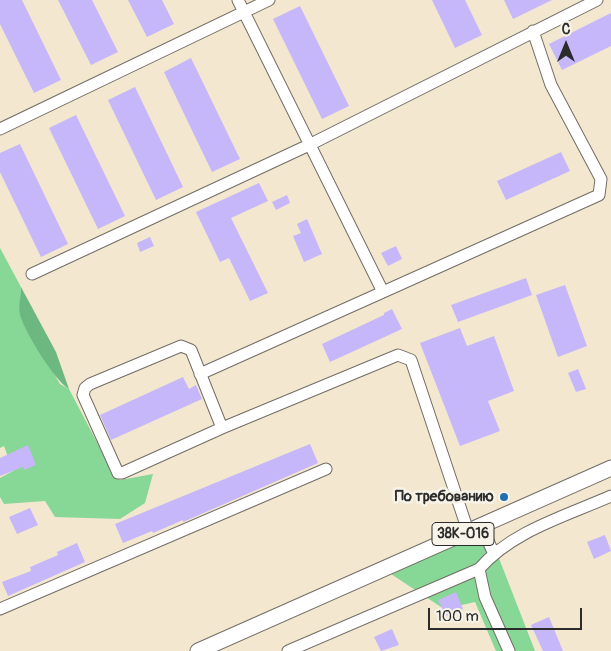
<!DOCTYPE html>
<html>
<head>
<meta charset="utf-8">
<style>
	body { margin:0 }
	#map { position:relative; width:611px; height:651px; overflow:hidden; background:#f3e7d0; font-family:Pangolin,sans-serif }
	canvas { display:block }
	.north { position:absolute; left:541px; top:20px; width:50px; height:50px; -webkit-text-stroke:4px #f7f3e8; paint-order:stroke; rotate:0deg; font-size:14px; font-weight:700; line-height:20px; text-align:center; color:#2b2b2b }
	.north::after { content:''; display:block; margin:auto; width:18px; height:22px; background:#2b2b2b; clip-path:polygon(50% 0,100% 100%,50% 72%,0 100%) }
	.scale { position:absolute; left:428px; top:608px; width:154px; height:22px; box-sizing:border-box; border:2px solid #2b2b2b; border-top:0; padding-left:6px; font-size:15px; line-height:18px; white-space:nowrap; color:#2b2b2b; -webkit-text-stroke:4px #f7f3e8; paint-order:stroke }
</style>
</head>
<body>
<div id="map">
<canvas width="611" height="651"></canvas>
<div class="north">С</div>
<div class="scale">100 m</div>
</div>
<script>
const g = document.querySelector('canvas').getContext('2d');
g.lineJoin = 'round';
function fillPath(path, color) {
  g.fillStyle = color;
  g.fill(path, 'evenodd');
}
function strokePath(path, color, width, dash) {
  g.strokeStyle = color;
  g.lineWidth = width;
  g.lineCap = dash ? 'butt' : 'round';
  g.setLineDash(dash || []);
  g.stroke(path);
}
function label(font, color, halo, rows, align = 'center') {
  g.font = font + ' Pangolin,sans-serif';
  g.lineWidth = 5;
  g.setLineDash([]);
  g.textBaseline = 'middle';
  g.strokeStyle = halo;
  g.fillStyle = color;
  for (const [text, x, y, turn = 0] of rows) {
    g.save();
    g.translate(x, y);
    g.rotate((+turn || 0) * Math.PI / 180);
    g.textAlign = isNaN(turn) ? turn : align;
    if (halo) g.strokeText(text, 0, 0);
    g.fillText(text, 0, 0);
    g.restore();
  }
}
const green = new Path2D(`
	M 0,248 L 21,287 L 20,314 L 60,384 L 69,389 L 110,467 L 120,480 L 153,474 L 145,503 L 120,519 L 55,517 L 45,501 L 4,504 L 0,497 L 0,478 L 13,471 L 4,446 L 0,448 Z
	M 488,530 L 535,651 L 496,651 L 475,602 L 444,609 L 391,574 Z`);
const forest = new Path2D(`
	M 21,287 L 56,352 L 69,389 C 54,380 25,332 20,315 C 18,307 21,295 21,287 Z`);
const building = new Path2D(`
	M 0,0 L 22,0 L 61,80 L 34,93 L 0,24 Z
	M 58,0 L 92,0 L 118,52 L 91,65 Z
	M 128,0 L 162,0 L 174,24 L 147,37 Z
	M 432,0 L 465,0 L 482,35 L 455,48 Z
	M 504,0 L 552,0 L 513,19 Z
	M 300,6 L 349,106 L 322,119 L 273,19 Z
	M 611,13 L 611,46 L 562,70 L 549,44 Z
	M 191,58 L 240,159 L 212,172 L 164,72 Z
	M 135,87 L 183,187 L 156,200 L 108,100 Z
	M 76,115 L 125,216 L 98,229 L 49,128 Z
	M 20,144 L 68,244 L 41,257 L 0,172 L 0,153 Z
	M 561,152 L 570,171 L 506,200 L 497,181 Z
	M 259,183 L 268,201 L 231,218 L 268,293 L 250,301 L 229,258 L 220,262 L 196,212 Z
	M 287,195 L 290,203 L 276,210 L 272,202 Z
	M 307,219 L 322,254 L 304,262 L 293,236 L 301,233 L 297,224 Z
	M 150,237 L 154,246 L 140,252 L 137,243 Z
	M 396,246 L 402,259 L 388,266 L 381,253 Z
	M 526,278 L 532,295 L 458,322 L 451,305 Z
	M 565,285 L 587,346 L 558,357 L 536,295 Z
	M 392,309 L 402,329 L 330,362 L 322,344 L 384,315 L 384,313 Z
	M 460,328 L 467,346 L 494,336 L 514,391 L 488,401 L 500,431 L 460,446 L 420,343 Z
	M 578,369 L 586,389 L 576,392 L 568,373 Z
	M 183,377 L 189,389 L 196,385 L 202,399 L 111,440 L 100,415 Z
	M 310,444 L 318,463 L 183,522 L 183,520 L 153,533 L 152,531 L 123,543 L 115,524 Z
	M 28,445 L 36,465 L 24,470 L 23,467 L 0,476 L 0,458 Z
	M 30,508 L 38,525 L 17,534 L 9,517 Z
	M 605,535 L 611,551 L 594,559 L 587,542 Z
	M 77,543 L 85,562 L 8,596 L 2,582 L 31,571 L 30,567 L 58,555 L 57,552 Z
	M 456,592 L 463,609 L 446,616 L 438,600 Z
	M 549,617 L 563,651 L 543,651 L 531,625 Z
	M 392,629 L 399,645 L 381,651 L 374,637 Z`);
const minor = new Path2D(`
	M 238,0 L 383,292 L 599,195 L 601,179 L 551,85 L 533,31
	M 0,129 L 269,0
	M 32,274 L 309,145 L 597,0
	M 200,374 L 383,292
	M 222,428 L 191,350 L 181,346 L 90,384 L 85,388 L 83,395 L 118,473 L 122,473 L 222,428 L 398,355 L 411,360 L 468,531
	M 481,525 L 493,552
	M 479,569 L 485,597 L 509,651
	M 0,609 L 326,469
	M 288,651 L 479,569 C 512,531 566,516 611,496`);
const major = new Path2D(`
	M 198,651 L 611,468`);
const markers = [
	[504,497,5,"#1f6fb2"]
];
const shields = [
	[463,534,62]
];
const shieldNames = [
	["38К-016",463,534]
];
const poiNames = [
	["По требованию",494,497]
];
fillPath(green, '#87d797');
fillPath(forest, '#6db880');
fillPath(building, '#c5b7f9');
strokePath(minor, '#716d65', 13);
strokePath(major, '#716d65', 17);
strokePath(minor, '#fff', 11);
strokePath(major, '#fff', 15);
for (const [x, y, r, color] of markers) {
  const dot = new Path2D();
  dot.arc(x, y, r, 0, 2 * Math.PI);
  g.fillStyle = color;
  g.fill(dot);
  strokePath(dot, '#f7f3e8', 2);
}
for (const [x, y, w] of shields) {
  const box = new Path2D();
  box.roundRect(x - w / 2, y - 11.5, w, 23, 4);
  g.fillStyle = '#f7f3e8';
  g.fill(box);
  strokePath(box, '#2b2b2b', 1);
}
label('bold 14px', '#2b2b2b', null, shieldNames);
label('bold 15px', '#2b2b2b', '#f7f3e8', poiNames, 'right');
</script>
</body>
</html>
